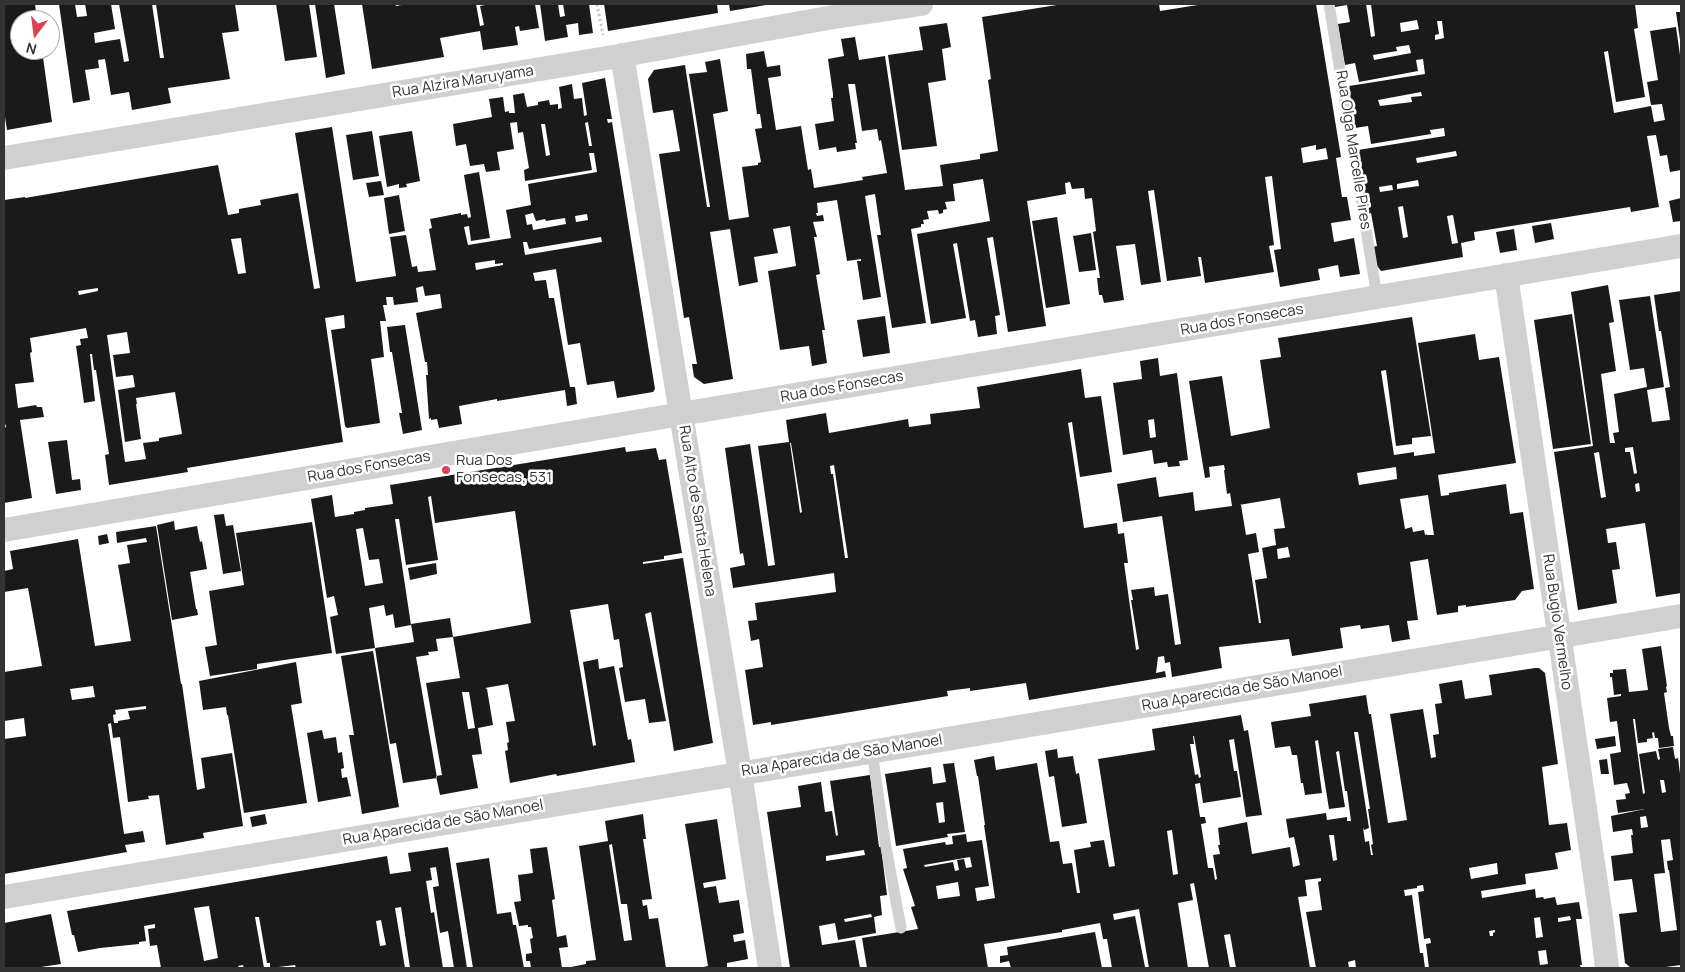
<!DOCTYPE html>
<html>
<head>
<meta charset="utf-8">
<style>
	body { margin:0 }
	#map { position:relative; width:1685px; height:972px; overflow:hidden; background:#fff; font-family:Manrope,sans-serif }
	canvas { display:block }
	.frame { position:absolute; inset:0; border:5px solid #333; pointer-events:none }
	.north { position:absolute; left:10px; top:10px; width:50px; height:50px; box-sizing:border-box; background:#fff; border:1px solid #adadad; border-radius:50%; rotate:195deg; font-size:14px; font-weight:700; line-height:20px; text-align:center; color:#333 }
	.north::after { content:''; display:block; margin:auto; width:18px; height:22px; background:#db4352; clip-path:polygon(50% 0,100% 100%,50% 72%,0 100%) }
</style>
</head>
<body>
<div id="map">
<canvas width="1685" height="972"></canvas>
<div class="frame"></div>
<div class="north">N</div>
</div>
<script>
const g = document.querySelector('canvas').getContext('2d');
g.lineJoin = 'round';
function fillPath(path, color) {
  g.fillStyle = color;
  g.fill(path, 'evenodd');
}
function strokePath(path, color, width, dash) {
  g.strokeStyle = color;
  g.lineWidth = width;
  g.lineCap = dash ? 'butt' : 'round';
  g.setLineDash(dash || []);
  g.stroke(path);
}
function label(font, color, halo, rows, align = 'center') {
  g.font = font + ' Manrope,sans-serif';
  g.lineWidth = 5;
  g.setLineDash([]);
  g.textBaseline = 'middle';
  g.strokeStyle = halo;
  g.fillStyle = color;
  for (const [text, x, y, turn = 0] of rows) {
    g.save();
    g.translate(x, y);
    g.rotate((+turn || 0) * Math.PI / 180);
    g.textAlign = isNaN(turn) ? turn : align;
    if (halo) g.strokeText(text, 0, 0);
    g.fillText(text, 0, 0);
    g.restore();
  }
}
const building = new Path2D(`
	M 4,4 L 35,4 L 37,20 L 20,20 L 20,50 L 42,50 L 52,122 L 7,130 L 4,111 Z
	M 59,4 L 75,4 L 77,17 L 87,16 L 85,4 L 111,4 L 115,29 L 94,33 L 95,43 L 120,39 L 124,62 L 129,61 L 119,4 L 152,4 L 160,58 L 164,58 L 156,4 L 235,4 L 239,31 L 222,33 L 230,79 L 168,88 L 171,103 L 132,110 L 129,92 L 111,95 L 105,59 L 98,60 L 99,68 L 85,70 L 90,100 L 73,103 Z
	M 276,4 L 309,4 L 317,57 L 285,61 Z
	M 315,4 L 334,4 L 345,74 L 326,78 Z
	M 362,4 L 395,4 L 396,6 L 407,4 L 476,4 L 480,26 L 484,25 L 480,6 L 491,4 L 535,4 L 539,28 L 520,31 L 519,26 L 515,27 L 518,45 L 483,50 L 480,31 L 440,38 L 444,57 L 372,69 Z
	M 540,4 L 558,4 L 560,17 L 565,16 L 563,4 L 589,4 L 593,33 L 579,35 L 578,23 L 566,25 L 568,37 L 545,41 Z
	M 604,4 L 717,4 L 718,13 L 608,31 Z
	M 729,4 L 766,4 L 766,5 L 730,11 Z
	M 1063,4 L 1159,4 L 1160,11 L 1204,4 L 1316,4 L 1341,157 L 1336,158 L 1342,197 L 1347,197 L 1351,220 L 1331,223 L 1334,242 L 1354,238 L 1360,274 L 1340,277 L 1338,265 L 1318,269 L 1320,280 L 1280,287 L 1274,250 L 1281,249 L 1272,176 L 1265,177 L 1274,245 L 1269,246 L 1274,272 L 1205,283 L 1201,257 L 1198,257 L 1201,276 L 1167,281 L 1154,190 L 1148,191 L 1161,282 L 1141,285 L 1135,244 L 1116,246 L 1124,300 L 1104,303 L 1102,295 L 1099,295 L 1097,278 L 1100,278 L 1093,232 L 1096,231 L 1092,198 L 1085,199 L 1084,188 L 1072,189 L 1070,182 L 1065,183 L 1066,194 L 1027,201 L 1046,326 L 1008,332 L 993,237 L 987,238 L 1000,315 L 995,316 L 997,334 L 978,337 L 975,320 L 970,321 L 957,243 L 953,244 L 966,318 L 931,324 L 917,234 L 990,221 L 983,179 L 953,184 L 955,201 L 945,202 L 947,209 L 943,210 L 943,213 L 939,214 L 938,210 L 927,211 L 929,219 L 923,220 L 924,224 L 921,224 L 921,227 L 911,229 L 926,323 L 892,328 L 877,235 L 881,235 L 875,194 L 865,196 L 881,297 L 863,300 L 857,261 L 861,261 L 861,259 L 847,261 L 837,200 L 817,203 L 818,213 L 816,213 L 817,216 L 823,215 L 824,221 L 813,222 L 817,237 L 814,237 L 820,274 L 816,275 L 825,330 L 822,330 L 827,363 L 812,366 L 809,346 L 780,350 L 768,271 L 796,266 L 790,226 L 773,229 L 778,253 L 754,257 L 758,282 L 739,286 L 730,229 L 710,232 L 733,379 L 704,384 L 694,377 L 692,364 L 697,364 L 689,317 L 684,318 L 659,154 L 680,151 L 673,110 L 653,113 L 648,79 L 654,70 L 685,65 L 707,207 L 710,207 L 689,74 L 707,72 L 705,62 L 720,59 L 728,111 L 713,114 L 729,220 L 749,217 L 742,167 L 758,165 L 758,163 L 761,162 L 755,129 L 762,128 L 760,114 L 757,114 L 751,69 L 747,69 L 746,54 L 764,51 L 767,67 L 780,65 L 781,76 L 768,78 L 776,130 L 801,126 L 808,170 L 811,169 L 814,188 L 863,180 L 862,177 L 887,173 L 881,140 L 879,141 L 877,129 L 862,131 L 855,84 L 848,84 L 857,143 L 855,143 L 856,149 L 837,152 L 836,147 L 819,150 L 815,124 L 834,121 L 831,98 L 833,98 L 833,94 L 828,59 L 844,56 L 841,39 L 855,37 L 859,60 L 885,56 L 905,190 L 943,186 L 940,165 L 980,159 L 980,154 L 998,151 L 988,80 L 991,79 L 982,17 ZM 1316,145 L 1316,150 L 1326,148 L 1328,159 L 1303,163 L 1301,148 Z
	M 1335,4 L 1366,4 L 1371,37 L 1375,36 L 1371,4 L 1635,4 L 1638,28 L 1634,29 L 1645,97 L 1616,102 L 1608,51 L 1604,52 L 1614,113 L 1651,106 L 1654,122 L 1665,120 L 1662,104 L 1651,105 L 1647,82 L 1658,80 L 1650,31 L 1676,27 L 1681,62 L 1681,170 L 1670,172 L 1667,155 L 1660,156 L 1656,135 L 1647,136 L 1659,207 L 1631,212 L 1630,207 L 1474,232 L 1475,240 L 1461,243 L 1463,257 L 1381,271 L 1375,263 L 1372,247 L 1377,246 L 1371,213 L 1367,214 L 1358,150 L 1445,136 L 1444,128 L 1430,130 L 1431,134 L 1371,144 L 1368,126 L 1355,128 L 1349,86 L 1425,74 L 1423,59 L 1416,60 L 1418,71 L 1359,82 L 1355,63 L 1345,65 L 1341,42 L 1338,24 L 1350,22 L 1347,5 L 1335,7 ZM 1417,20 L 1419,29 L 1401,32 L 1400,23 ZM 1437,21 L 1442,21 L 1444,38 L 1435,40 L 1435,35 L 1439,34 ZM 1409,45 L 1411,53 L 1374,60 L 1373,55 L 1397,51 L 1396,47 ZM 1421,92 L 1422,96 L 1411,97 L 1412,102 L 1380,106 L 1378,100 ZM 1456,151 L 1457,156 L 1417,163 L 1416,158 ZM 1418,180 L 1419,186 L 1397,189 L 1397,184 ZM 1392,185 L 1393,190 L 1380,192 L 1379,187 ZM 1403,206 L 1408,237 L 1403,238 L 1398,207 ZM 1453,215 L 1458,243 L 1452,244 L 1447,216 Z
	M 1676,12 L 1681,12 L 1681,40 L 1680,40 Z
	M 947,23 L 951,47 L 942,49 L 946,80 L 928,83 L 937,146 L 902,150 L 888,55 L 923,50 L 919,27 Z
	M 605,78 L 612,119 L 607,119 L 608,123 L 612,122 L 619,165 L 655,389 L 653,392 L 617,398 L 614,381 L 587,385 L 580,343 L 568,345 L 556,269 L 533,273 L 535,281 L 546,280 L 549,298 L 554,298 L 570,387 L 575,387 L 577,404 L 567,406 L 565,390 L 497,401 L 497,399 L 459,406 L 462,424 L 439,428 L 437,419 L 431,420 L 431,418 L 429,419 L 426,375 L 428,375 L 427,362 L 425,362 L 416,313 L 442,308 L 440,294 L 425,296 L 423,286 L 416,288 L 418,302 L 394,305 L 393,297 L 386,297 L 387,305 L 383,305 L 386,321 L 380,321 L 384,357 L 371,359 L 380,423 L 347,428 L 345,426 L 331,330 L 345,328 L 344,315 L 325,318 L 343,442 L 187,468 L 188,472 L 109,485 L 105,455 L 109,454 L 96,370 L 94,370 L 92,354 L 90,354 L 95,401 L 84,403 L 76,346 L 81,345 L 80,339 L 88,338 L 86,328 L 30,338 L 32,352 L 30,353 L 34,382 L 15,384 L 18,408 L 36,405 L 37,407 L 42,407 L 44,417 L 20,420 L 32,498 L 4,503 L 4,428 L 6,427 L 5,423 L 4,423 L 4,200 L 25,197 L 25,198 L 218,165 L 228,215 L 239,213 L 239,209 L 261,205 L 260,200 L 298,193 L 314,289 L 320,288 L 295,133 L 332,127 L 356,282 L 396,276 L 390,237 L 406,235 L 412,267 L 417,266 L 418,272 L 436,270 L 429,229 L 432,228 L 430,219 L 461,213 L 461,215 L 467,214 L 468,218 L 471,217 L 464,175 L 479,172 L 490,238 L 471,241 L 469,226 L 464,227 L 468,245 L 511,238 L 506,210 L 531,205 L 528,184 L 597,172 L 594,153 L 589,153 L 592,170 L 525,181 L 524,170 L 529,168 L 523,132 L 518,133 L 517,122 L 510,123 L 514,149 L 497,152 L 500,170 L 486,172 L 484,164 L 470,166 L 466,144 L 456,146 L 453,124 L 492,117 L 489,99 L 503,97 L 505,112 L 509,111 L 509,113 L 515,113 L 513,95 L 524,93 L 527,107 L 538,105 L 538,102 L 549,100 L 550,105 L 558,104 L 558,109 L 562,108 L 559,87 L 572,84 L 574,99 L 582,98 L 584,116 L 587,115 L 582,83 ZM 588,122 L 592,146 L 589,146 L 585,123 ZM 541,124 L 545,124 L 550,155 L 546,156 ZM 533,213 L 536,221 L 545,219 L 546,221 L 565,218 L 566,224 L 533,230 L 532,224 L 527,225 L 525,215 ZM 587,214 L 588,220 L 576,222 L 575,216 ZM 601,237 L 602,242 L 525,255 L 523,242 L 527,242 L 529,249 ZM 241,238 L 246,273 L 238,274 L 231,239 ZM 495,260 L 495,264 L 503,263 L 503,265 L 476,270 L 475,263 ZM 98,288 L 98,291 L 79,295 L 78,291 ZM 127,332 L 130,353 L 113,355 L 116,377 L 133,375 L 135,387 L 118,390 L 125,442 L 141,439 L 136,404 L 137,404 L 136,398 L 175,392 L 182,434 L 159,438 L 159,441 L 143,443 L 146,459 L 125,462 L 107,335 Z
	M 372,131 L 379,176 L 353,180 L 346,135 Z
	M 412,131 L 420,181 L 406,184 L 407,187 L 399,188 L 399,184 L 387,187 L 379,136 Z
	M 381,181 L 384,195 L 369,197 L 366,183 Z
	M 399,195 L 405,231 L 389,234 L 384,198 Z
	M 1681,198 L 1681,221 L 1673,222 L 1669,201 Z
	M 1057,217 L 1070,304 L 1046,308 L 1032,221 Z
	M 1551,223 L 1554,239 L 1535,243 L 1532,226 Z
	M 1514,229 L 1517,250 L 1500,253 L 1496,232 Z
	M 1091,233 L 1096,270 L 1079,272 L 1073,236 Z
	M 1608,285 L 1614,322 L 1609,323 L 1616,371 L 1601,374 L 1610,443 L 1615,443 L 1613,433 L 1619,432 L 1614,394 L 1647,387 L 1644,368 L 1630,370 L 1619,300 L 1650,296 L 1664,387 L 1647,390 L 1652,422 L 1670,420 L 1665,388 L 1670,387 L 1661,331 L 1659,331 L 1654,295 L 1681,291 L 1681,593 L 1656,597 L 1645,523 L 1606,529 L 1608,543 L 1616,542 L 1620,569 L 1612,570 L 1617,603 L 1578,610 L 1554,452 L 1593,446 L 1571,292 ZM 1633,447 L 1637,473 L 1634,474 L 1630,452 L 1625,452 L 1625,448 ZM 1599,452 L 1606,497 L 1601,498 L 1594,453 ZM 1639,483 L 1640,491 L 1636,492 L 1635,484 Z
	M 1572,314 L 1591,444 L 1553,449 L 1534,320 Z
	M 885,316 L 890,353 L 863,357 L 857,320 Z
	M 1412,317 L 1431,436 L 1412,438 L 1412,444 L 1396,446 L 1386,370 L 1381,371 L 1394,455 L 1414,452 L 1414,456 L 1435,453 L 1418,343 L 1475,334 L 1479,360 L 1499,357 L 1516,463 L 1438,475 L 1441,496 L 1449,495 L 1449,493 L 1506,484 L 1510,514 L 1523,512 L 1534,589 L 1522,591 L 1515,600 L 1466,607 L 1466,605 L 1458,606 L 1458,612 L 1437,615 L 1428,559 L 1410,562 L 1418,620 L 1407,621 L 1410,639 L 1392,642 L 1389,625 L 1361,629 L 1360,625 L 1340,628 L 1343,648 L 1292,656 L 1289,639 L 1219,647 L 1222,668 L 1172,677 L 1170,662 L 1165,663 L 1164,656 L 1158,657 L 1156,673 L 1165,671 L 1166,677 L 1029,700 L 1026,683 L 970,691 L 970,688 L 947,691 L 948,696 L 771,725 L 771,722 L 753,725 L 745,670 L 763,667 L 759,639 L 751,641 L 748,621 L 757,620 L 755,603 L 836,592 L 834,573 L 733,588 L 730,568 L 745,565 L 743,553 L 740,554 L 725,448 L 750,444 L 768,566 L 775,565 L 758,446 L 789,442 L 786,420 L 826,413 L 829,433 L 908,419 L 909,427 L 931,424 L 930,414 L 980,408 L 977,387 L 1081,369 L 1085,398 L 1101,396 L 1112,472 L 1080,477 L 1072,422 L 1068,423 L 1084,528 L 1117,523 L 1118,534 L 1124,533 L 1128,563 L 1124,563 L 1136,650 L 1139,649 L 1131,600 L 1133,600 L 1131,590 L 1154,587 L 1155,596 L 1168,594 L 1175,645 L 1181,644 L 1162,516 L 1123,522 L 1117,484 L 1156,477 L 1159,497 L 1193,492 L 1195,511 L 1232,506 L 1230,493 L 1227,494 L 1224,470 L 1225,470 L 1224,465 L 1209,467 L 1210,477 L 1205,478 L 1189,381 L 1222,376 L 1231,436 L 1270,428 L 1260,360 L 1281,357 L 1278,338 ZM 790,443 L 791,443 L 802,512 L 800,513 ZM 834,465 L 848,558 L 845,558 L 833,474 L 831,474 L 830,466 ZM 1396,467 L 1397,479 L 1359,485 L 1357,473 ZM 1428,495 L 1434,535 L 1427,535 L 1427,534 L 1425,535 L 1424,530 L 1413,532 L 1412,527 L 1405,529 L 1400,499 ZM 1280,498 L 1285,528 L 1274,529 L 1276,545 L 1262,548 L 1267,578 L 1255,580 L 1261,623 L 1259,623 L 1248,554 L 1259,552 L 1256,533 L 1246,535 L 1241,505 L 1239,505 ZM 1288,547 L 1290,557 L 1278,559 L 1277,549 Z
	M 405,325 L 422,430 L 403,434 L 399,413 L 402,413 L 392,352 L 390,352 L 387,327 Z
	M 1158,358 L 1160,376 L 1177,373 L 1188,460 L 1179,461 L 1180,466 L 1168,467 L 1167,462 L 1154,464 L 1152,450 L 1123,455 L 1113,383 L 1142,379 L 1140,361 ZM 1154,419 L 1156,437 L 1150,438 L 1148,420 Z
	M 67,440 L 72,480 L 80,479 L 81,490 L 56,494 L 48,442 Z
	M 625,447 L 626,452 L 656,448 L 659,460 L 666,459 L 682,553 L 664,556 L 664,559 L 643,562 L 643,564 L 683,558 L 713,743 L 674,751 L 651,612 L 645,614 L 666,721 L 649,723 L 645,699 L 625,702 L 619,668 L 623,667 L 619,639 L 614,640 L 608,604 L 570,610 L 593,746 L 596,745 L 583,662 L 598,659 L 599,669 L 614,666 L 628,740 L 631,739 L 635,762 L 557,776 L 556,774 L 510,783 L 505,751 L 508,750 L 507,743 L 509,742 L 506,722 L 515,721 L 508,684 L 485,688 L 487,689 L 493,725 L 478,728 L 482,754 L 472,755 L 478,788 L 440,795 L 436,776 L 442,775 L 426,683 L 460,678 L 453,637 L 531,623 L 515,511 L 435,523 L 431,496 L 428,497 L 438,560 L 406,565 L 399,519 L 395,519 L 411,625 L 395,628 L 393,614 L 386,616 L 384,605 L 369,608 L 375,648 L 414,642 L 411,624 L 450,618 L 453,637 L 436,639 L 438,651 L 428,652 L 429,655 L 416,657 L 437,778 L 403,783 L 396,743 L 390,744 L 375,648 L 336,654 L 330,617 L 338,615 L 334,596 L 327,598 L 311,499 L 332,495 L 335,517 L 354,514 L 354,512 L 365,510 L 365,508 L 393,504 L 390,485 ZM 363,528 L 369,560 L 379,559 L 383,583 L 365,586 L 356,529 ZM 462,692 L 469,692 L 475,728 L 468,729 Z
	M 224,514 L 226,526 L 233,525 L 241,571 L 223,574 L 214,515 Z
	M 174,521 L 175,530 L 197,526 L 200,542 L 202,541 L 207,569 L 190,572 L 196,609 L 197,609 L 198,615 L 172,620 L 157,525 Z
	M 312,522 L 332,653 L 257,664 L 257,669 L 210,676 L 205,647 L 217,645 L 209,591 L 244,585 L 236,533 Z
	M 156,526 L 181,684 L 182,684 L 197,790 L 205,788 L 201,758 L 232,753 L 243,826 L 203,833 L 204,838 L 166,845 L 159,795 L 148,796 L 149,799 L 128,802 L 120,737 L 113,738 L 111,723 L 108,724 L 124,834 L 143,831 L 145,842 L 125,845 L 127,852 L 4,874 L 4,739 L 26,736 L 24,718 L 4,721 L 4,672 L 42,666 L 28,588 L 4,592 L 4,571 L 13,569 L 10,551 L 78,539 L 95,646 L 131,641 L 118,565 L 130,563 L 127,545 L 147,542 L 146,538 L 117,543 L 116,532 ZM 93,686 L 95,697 L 72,700 L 70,689 ZM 146,706 L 146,709 L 128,711 L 130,719 L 118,721 L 118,723 L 114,723 L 113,715 L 116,714 L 115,710 Z
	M 107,534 L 109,543 L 99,545 L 98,536 Z
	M 436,563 L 437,574 L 410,580 L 408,568 Z
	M 1661,646 L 1667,686 L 1666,687 L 1667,692 L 1664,693 L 1669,728 L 1671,736 L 1673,736 L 1674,746 L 1659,748 L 1658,738 L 1655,738 L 1654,732 L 1652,733 L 1653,738 L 1647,739 L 1647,742 L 1638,743 L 1635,719 L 1633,719 L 1643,794 L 1645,793 L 1639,754 L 1656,751 L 1658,760 L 1660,759 L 1658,749 L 1673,747 L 1675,759 L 1678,758 L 1681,782 L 1681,965 L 1658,968 L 1631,968 L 1625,963 L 1619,914 L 1637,912 L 1632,879 L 1614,881 L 1611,856 L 1633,853 L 1631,835 L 1633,835 L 1632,829 L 1613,832 L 1611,816 L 1645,809 L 1618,813 L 1616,800 L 1626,799 L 1625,794 L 1630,793 L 1627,783 L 1614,785 L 1610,754 L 1621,752 L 1617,721 L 1610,722 L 1607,698 L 1621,696 L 1621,694 L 1614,695 L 1612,677 L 1610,677 L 1610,673 L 1613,673 L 1613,670 L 1626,669 L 1629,692 L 1648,690 L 1642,649 ZM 1660,780 L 1664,780 L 1666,792 L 1662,793 ZM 1646,816 L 1648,827 L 1641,828 L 1640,817 ZM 1670,839 L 1673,860 L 1667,861 L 1668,870 L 1669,870 L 1677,930 L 1661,932 L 1654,874 L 1665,873 L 1661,840 Z
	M 373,651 L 399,807 L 362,814 L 349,735 L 354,735 L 341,656 Z
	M 296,662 L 302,703 L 291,705 L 307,803 L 244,813 L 228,715 L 227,715 L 226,707 L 203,710 L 199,681 Z
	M 1535,668 L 1539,668 L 1545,673 L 1558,764 L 1542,767 L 1549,825 L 1567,823 L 1571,850 L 1555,853 L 1558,869 L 1525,874 L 1526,884 L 1481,891 L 1482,898 L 1535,889 L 1536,898 L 1543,897 L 1544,899 L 1555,897 L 1557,905 L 1579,902 L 1582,919 L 1576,919 L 1582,965 L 1580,965 L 1581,968 L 1429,968 L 1426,944 L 1431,943 L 1430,938 L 1424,939 L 1418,892 L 1424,891 L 1423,885 L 1417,886 L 1417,888 L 1404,890 L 1405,896 L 1412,895 L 1420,953 L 1423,953 L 1425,968 L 1356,968 L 1355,960 L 1348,962 L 1349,968 L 1316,968 L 1306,912 L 1322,910 L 1318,882 L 1321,881 L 1321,878 L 1305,880 L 1307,896 L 1298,897 L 1310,968 L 1236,968 L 1230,934 L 1224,935 L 1230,968 L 1209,968 L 1194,883 L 1190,884 L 1193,900 L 1178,903 L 1188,968 L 1149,968 L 1139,909 L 1113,914 L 1114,920 L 1135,916 L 1145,967 L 1112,968 L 1107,939 L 1103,939 L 1100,923 L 1062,930 L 1062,932 L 984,944 L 988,968 L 867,968 L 862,938 L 918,929 L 911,907 L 915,906 L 903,869 L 907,868 L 903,849 L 945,842 L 946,845 L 953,844 L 952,836 L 966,834 L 967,842 L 982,840 L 989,886 L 975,888 L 977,901 L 995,898 L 984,825 L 985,825 L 978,776 L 977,776 L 974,760 L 994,756 L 996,770 L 1037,763 L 1050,842 L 1059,841 L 1063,864 L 1072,863 L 1077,893 L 1080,893 L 1074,850 L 1091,847 L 1090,842 L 1104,840 L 1109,867 L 1115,866 L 1098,759 L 1155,750 L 1152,729 L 1241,715 L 1244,731 L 1248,730 L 1262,815 L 1246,817 L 1234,739 L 1229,740 L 1234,771 L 1237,771 L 1241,797 L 1203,803 L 1200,783 L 1195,784 L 1200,817 L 1205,817 L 1206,823 L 1201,824 L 1208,868 L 1213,868 L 1215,880 L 1217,879 L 1213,855 L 1220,854 L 1218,845 L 1220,845 L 1218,828 L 1247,822 L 1252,854 L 1290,847 L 1293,867 L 1300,865 L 1294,837 L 1289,838 L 1286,819 L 1326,813 L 1327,820 L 1347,817 L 1347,821 L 1351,821 L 1347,791 L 1345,791 L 1339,751 L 1336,752 L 1345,807 L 1329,809 L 1318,740 L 1315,741 L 1322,793 L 1305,795 L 1303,783 L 1301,783 L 1297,755 L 1292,755 L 1290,746 L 1275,748 L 1271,722 L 1311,716 L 1309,704 L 1366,695 L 1369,714 L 1371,714 L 1388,823 L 1407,820 L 1390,714 L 1423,709 L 1431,758 L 1436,757 L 1433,735 L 1439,734 L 1435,704 L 1442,703 L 1439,684 L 1462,680 L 1465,699 L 1492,695 L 1489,675 ZM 1354,732 L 1358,732 L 1370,809 L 1368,809 L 1373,844 L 1371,845 L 1373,855 L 1371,855 L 1369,841 L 1365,842 L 1363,827 L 1364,830 L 1369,828 ZM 1193,736 L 1194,736 L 1201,777 L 1199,778 L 1198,774 L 1195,775 L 1190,744 L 1194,744 ZM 1172,830 L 1178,874 L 1173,875 L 1167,831 ZM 1329,835 L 1334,835 L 1337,860 L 1333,861 ZM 970,857 L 972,867 L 966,868 L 964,859 L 957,860 L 959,870 L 955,871 L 953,862 L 925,867 L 924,865 ZM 1497,863 L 1498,874 L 1471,879 L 1469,868 ZM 958,882 L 960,896 L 938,899 L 936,886 ZM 1570,916 L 1571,920 L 1558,922 L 1558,918 ZM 1540,917 L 1543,937 L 1536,938 L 1534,918 ZM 1495,930 L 1495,932 L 1493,933 L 1493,936 L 1490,936 L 1489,931 ZM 1546,950 L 1548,964 L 1540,965 L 1538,951 Z
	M 322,730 L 324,739 L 336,737 L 338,753 L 342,752 L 344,768 L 341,769 L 342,778 L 347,777 L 351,796 L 318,802 L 307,733 Z
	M 1615,736 L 1616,746 L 1597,749 L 1595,739 Z
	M 1057,749 L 1058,758 L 1073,756 L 1076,774 L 1079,773 L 1087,823 L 1062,827 L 1054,776 L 1049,777 L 1045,751 Z
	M 1607,759 L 1609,774 L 1601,774 L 1599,760 Z
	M 954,763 L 965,832 L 947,834 L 948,837 L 896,846 L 885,774 L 931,767 L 933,784 L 946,782 L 943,764 ZM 943,802 L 945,822 L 939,823 L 936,803 Z
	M 870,775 L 879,847 L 881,847 L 887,895 L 880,896 L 882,915 L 874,917 L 876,933 L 838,940 L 835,923 L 819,926 L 822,945 L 855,940 L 860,968 L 790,968 L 767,812 L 801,807 L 798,786 L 821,782 L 825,812 L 832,811 L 836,836 L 838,835 L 830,781 ZM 864,850 L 865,855 L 826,861 L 826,856 ZM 871,914 L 872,917 L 845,922 L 844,919 Z
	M 265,814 L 267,824 L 252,827 L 250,817 Z
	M 643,814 L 646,839 L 643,839 L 652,899 L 642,900 L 643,906 L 647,905 L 649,919 L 658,918 L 666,968 L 566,968 L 586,964 L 586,961 L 596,960 L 579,846 L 608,841 L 605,821 ZM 612,844 L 621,904 L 627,904 L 632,940 L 624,941 L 609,845 Z
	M 717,819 L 726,879 L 703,883 L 704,888 L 716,886 L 719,903 L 739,900 L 744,933 L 733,935 L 734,942 L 745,940 L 748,959 L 727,963 L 727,968 L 698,968 L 708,966 L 685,824 Z
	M 448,847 L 467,968 L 454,968 L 448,931 L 440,933 L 433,887 L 439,886 L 436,867 L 430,868 L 432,880 L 426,881 L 431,913 L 434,912 L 443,968 L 410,968 L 401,907 L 395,908 L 405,968 L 296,968 L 295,965 L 270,968 L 270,963 L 267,963 L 259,917 L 255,917 L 264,968 L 244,968 L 243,965 L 238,966 L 239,968 L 161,968 L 157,945 L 150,946 L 148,929 L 155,928 L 155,924 L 144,926 L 146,941 L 139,942 L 139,944 L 100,948 L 78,952 L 74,935 L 72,935 L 67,911 L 387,856 L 390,874 L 411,871 L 408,853 ZM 209,906 L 218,958 L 204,961 L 194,908 ZM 381,920 L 386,945 L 380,946 L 376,921 Z
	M 547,847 L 555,899 L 552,900 L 557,937 L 566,935 L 568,947 L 559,948 L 562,968 L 531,968 L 530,961 L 526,961 L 526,954 L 532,953 L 530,939 L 533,938 L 531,927 L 528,927 L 528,925 L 519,926 L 514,902 L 521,901 L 518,875 L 533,873 L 530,849 Z
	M 489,858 L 497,914 L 511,912 L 513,925 L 516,925 L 524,968 L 473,968 L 456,863 Z
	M 51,914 L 61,964 L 34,968 L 4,968 L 4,923 Z
	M 1095,932 L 1102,968 L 1011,968 L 1009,961 L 1000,963 L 1000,956 L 1008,955 L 1007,947 Z`);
const path = new Path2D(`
	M 597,4 L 603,35`);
const lane = new Path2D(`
	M 1329,4 L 1377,297
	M 872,751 L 885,842 L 901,928`);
const street = new Path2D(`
	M 622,55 L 740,773 L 770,968
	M 4,158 L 607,58 L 828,18 L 921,4
	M 1506,275 L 1601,917 L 1607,968
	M 4,530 L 681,414 L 1681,246
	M 4,897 L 1681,616`);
const markers = [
	[446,470,5,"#db4352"]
];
const streetNames = [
	["Rua Alzira Maruyama",463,82,-9],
	["Rua Olga Marcelle Pires",1353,150,81],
	["Rua dos Fonsecas",1242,320,-10],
	["Rua dos Fonsecas",842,387,-10],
	["Rua dos Fonsecas",369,467,-10],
	["Rua Alto de Santa Helena",697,511,81],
	["Rua Bugio Vermelho",1557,622,82],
	["Rua Aparecida de São Manoel",1242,689,-10],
	["Rua Aparecida de São Manoel",842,756,-9],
	["Rua Aparecida de São Manoel",443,823,-10]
];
const poiNames = [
	["Rua Dos",456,461],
	["Fonsecas, 531",456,478]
];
fillPath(building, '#1a1a1a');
strokePath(path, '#cacaca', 3, [2.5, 2.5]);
strokePath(lane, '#d0d0d0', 11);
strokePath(street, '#d0d0d0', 24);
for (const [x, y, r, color] of markers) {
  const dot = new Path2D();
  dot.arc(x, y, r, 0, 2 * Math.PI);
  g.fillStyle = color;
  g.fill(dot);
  strokePath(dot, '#fff', 2);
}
label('15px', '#333', '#fff', streetNames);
label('15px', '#333', '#fff', poiNames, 'left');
</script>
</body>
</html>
